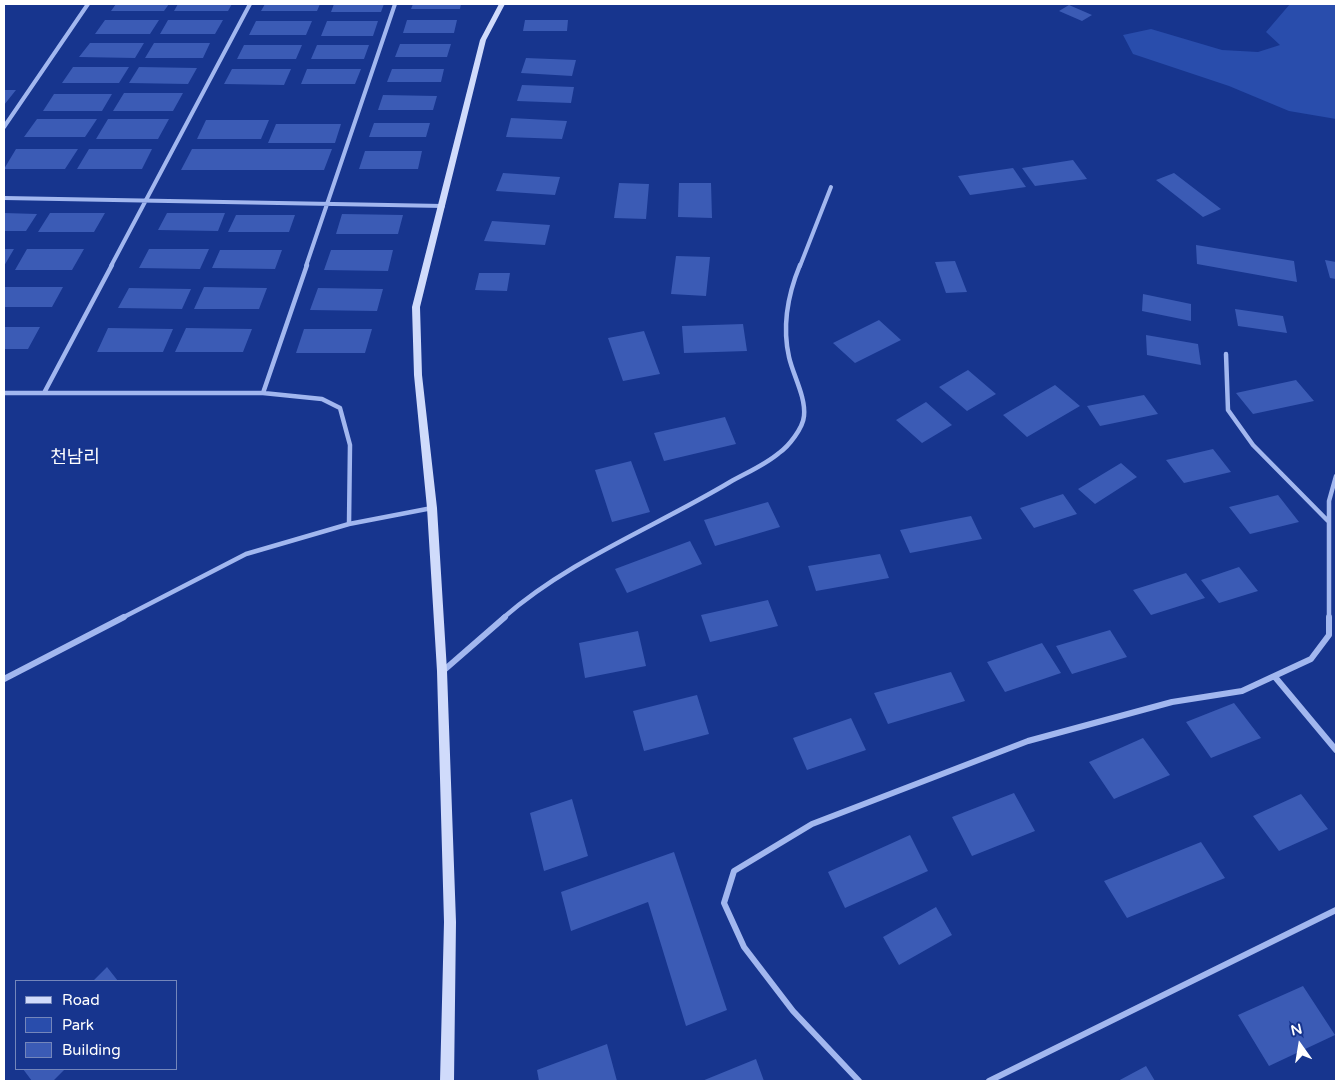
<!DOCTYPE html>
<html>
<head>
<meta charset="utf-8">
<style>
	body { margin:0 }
	#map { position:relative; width:1340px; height:1085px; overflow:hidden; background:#17358e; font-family:"Varela Round",sans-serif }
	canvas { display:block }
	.frame { position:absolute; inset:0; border:5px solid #fff; pointer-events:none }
	.legend { position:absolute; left:15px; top:980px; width:162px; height:90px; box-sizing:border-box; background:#17358e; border:1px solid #7486bb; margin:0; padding:6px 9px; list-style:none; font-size:15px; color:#fff }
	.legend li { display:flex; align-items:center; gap:10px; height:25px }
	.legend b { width:25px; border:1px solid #7486bb }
	.north { position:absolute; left:1275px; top:1020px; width:50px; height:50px; -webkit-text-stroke:4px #17358e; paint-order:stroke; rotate:347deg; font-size:14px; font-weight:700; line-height:20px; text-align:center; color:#fff }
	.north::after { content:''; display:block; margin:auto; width:18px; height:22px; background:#fff; clip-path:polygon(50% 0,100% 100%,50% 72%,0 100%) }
</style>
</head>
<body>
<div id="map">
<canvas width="1340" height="1085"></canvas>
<div class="frame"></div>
<ul class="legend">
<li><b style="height:6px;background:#d0dbfb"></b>Road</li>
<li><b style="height:14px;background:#294dac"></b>Park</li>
<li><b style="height:14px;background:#3b5bb5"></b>Building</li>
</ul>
<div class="north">N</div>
</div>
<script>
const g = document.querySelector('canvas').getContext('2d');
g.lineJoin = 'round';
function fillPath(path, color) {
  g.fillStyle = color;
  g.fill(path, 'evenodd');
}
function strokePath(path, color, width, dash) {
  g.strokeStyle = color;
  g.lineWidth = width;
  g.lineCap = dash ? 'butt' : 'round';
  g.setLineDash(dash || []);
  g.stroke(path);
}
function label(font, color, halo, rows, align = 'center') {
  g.font = font + ' "Varela Round","Noto Sans KR",sans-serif';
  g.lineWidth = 4;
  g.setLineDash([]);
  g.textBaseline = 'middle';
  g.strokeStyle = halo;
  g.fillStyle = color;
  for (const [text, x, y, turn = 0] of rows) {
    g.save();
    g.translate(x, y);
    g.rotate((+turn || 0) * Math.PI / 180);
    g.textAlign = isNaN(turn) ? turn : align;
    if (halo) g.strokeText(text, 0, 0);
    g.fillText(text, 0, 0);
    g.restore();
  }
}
const green = new Path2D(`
	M 1290,4 L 1336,4 L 1336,119 L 1289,111 L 1229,86 L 1133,54 L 1123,35 L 1151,29 L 1222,50 L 1258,52 L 1280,45 L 1266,32 Z`);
const building = new Path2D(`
	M 116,4 L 169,4 L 164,11 L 111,11 Z
	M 178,4 L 232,4 L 228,11 L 174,11 Z
	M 265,4 L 320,4 L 317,11 L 261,11 Z
	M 334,4 L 384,4 L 381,12 L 331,12 Z
	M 413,4 L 461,4 L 460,9 L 411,9 Z
	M 1069,5 L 1092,15 L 1082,21 L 1059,11 Z
	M 105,20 L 159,20 L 150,34 L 95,34 Z
	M 168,20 L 223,20 L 215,34 L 160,34 Z
	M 407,20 L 457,20 L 454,33 L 403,33 Z
	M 525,20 L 568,20 L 567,31 L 523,31 Z
	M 256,21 L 312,21 L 306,35 L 249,35 Z
	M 327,21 L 378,21 L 373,36 L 321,36 Z
	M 90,43 L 144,43 L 135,58 L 79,57 Z
	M 154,43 L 210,43 L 203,58 L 145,58 Z
	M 400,44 L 451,44 L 447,57 L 395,57 Z
	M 244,45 L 302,45 L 296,59 L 237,59 Z
	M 317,45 L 369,45 L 364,59 L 311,59 Z
	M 526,58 L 576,60 L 572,76 L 521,73 Z
	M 73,67 L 129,67 L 119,83 L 62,83 Z
	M 139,67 L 197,68 L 188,84 L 129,83 Z
	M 232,69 L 291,69 L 284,85 L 224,84 Z
	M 307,69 L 361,69 L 355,84 L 301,84 Z
	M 392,69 L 444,69 L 441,82 L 387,82 Z
	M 522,85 L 574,87 L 571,103 L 517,101 Z
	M 4,90 L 16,90 L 4,105 Z
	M 124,93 L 183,93 L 173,111 L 113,111 Z
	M 54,94 L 112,94 L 102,111 L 43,111 Z
	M 383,95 L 437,96 L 433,110 L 378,110 Z
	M 511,118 L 567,121 L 562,139 L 506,137 Z
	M 37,119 L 97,119 L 85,137 L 24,137 Z
	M 108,119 L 169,119 L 158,139 L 96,139 Z
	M 206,120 L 269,120 L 261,139 L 197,139 Z
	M 374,123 L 430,123 L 426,137 L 369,137 Z
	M 276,124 L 341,124 L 335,143 L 268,143 Z
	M 16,149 L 78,149 L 65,169 L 4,169 Z
	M 89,149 L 152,149 L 142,169 L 77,169 Z
	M 192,149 L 332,149 L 324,170 L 181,170 Z
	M 365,151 L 422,151 L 418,169 L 359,169 Z
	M 1073,160 L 1087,179 L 1035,186 L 1022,168 Z
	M 1013,168 L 1026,187 L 970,195 L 958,176 Z
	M 503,173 L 560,177 L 555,195 L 496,191 Z
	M 1174,173 L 1221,209 L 1203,217 L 1156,180 Z
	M 619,183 L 649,184 L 646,219 L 614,218 Z
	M 679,183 L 711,183 L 712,218 L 678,217 Z
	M 4,213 L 37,214 L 26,231 L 4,231 Z
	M 50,213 L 105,213 L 94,232 L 38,232 Z
	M 167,213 L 225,213 L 218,231 L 158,230 Z
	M 342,214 L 403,215 L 398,234 L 336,234 Z
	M 236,215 L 295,215 L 289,232 L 228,232 Z
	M 492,221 L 550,225 L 545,245 L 484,241 Z
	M 1196,245 L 1294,261 L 1297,282 L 1197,264 Z
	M 4,249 L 14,249 L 4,266 Z
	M 27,249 L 84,249 L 72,270 L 15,270 Z
	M 149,249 L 209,249 L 200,269 L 139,268 Z
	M 220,250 L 282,250 L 275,269 L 212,268 Z
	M 331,250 L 393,250 L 388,271 L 324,270 Z
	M 676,256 L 710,257 L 706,296 L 671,294 Z
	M 1325,260 L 1336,262 L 1336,279 L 1330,278 Z
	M 955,261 L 967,292 L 946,293 L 935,262 Z
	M 479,273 L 510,273 L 507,291 L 475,290 Z
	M 4,287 L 63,287 L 52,307 L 4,307 Z
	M 204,287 L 267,288 L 259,309 L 194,309 Z
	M 129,288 L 191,289 L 182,309 L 118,308 Z
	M 318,288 L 383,289 L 377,311 L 310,310 Z
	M 1143,294 L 1191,304 L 1191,321 L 1142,311 Z
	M 1235,309 L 1283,316 L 1287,333 L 1238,326 Z
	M 879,320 L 901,340 L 855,363 L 833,343 Z
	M 743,324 L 747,351 L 684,353 L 682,326 Z
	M 4,327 L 40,327 L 28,349 L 4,349 Z
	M 108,328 L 173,329 L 163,352 L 97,352 Z
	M 186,328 L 252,329 L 243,352 L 175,352 Z
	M 304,329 L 372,329 L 365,353 L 296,353 Z
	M 644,331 L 660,374 L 623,381 L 608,338 Z
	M 1146,335 L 1198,344 L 1201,365 L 1147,355 Z
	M 968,370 L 996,394 L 967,411 L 939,387 Z
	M 1296,380 L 1314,401 L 1253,414 L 1236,393 Z
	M 1055,385 L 1080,406 L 1027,437 L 1003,415 Z
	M 1144,395 L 1158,414 L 1100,426 L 1087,406 Z
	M 926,402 L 952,425 L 922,443 L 896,420 Z
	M 725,417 L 736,444 L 664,461 L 654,433 Z
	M 1213,449 L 1231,472 L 1184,483 L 1166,460 Z
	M 631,461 L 650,512 L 612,522 L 595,470 Z
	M 1121,463 L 1137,477 L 1095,504 L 1078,489 Z
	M 1063,494 L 1077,514 L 1034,528 L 1020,508 Z
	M 1278,495 L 1299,522 L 1250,534 L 1229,507 Z
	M 768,502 L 780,527 L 715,546 L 704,520 Z
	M 971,516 L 982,539 L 910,553 L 900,530 Z
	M 690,541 L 702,564 L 627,593 L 615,569 Z
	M 880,554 L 889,578 L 816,591 L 808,566 Z
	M 1239,567 L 1258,591 L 1219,603 L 1201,580 Z
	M 1186,573 L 1205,598 L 1151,615 L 1133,590 Z
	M 768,600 L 778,626 L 710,642 L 701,615 Z
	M 1110,630 L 1127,657 L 1072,674 L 1056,646 Z
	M 638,631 L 646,666 L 585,678 L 579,643 Z
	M 1042,643 L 1061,673 L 1005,692 L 987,662 Z
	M 951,672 L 965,701 L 888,724 L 874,693 Z
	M 697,695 L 709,734 L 644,751 L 633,711 Z
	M 1234,703 L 1261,738 L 1211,758 L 1186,722 Z
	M 851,718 L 866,750 L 807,770 L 793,738 Z
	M 1143,738 L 1170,775 L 1114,799 L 1089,762 Z
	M 1014,793 L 1035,831 L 972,856 L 952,817 Z
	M 1301,794 L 1328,829 L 1279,851 L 1253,816 Z
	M 572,799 L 588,856 L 544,871 L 530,813 Z
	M 910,835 L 928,871 L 845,908 L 828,872 Z
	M 1201,842 L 1225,878 L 1127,918 L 1104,881 Z
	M 674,852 L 727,1010 L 686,1026 L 648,902 L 571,931 L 561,892 Z
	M 936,907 L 952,935 L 899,965 L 883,937 Z
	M 107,967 L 118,981 L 93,981 Z
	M 1303,986 L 1335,1035 L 1269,1066 L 1238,1015 Z
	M 607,1044 L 617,1081 L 539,1081 L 537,1070 Z
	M 756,1059 L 764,1081 L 702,1081 Z
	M 1146,1066 L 1155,1081 L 1118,1081 Z
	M 23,1069 L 65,1069 L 53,1081 L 32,1081 Z`);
const streetFar2 = new Path2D(`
	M 4,127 L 88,4
	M 4,198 L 443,206
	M 111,266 L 250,4
	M 306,266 L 395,4
	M 800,266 L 831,187`);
const streetFar1 = new Path2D(`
	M 1226,354 L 1228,410 L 1253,445 L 1328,521
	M 4,393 L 263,393 L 322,399 L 340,408 L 350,445 L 349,524
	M 44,393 L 112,265
	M 263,393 L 307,265
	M 122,618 L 246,554 L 349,524 L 432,508
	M 503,618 C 569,560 655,527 730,482 C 746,473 765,465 779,453 C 789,446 803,428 804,416 C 806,397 793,375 789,357 C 782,326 788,294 800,265
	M 1329,618 L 1329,501 L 1336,476`);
const street = new Path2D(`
	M 443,671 L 505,617
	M 1275,677 L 1336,750
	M 4,679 L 124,617
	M 859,1081 L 793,1011 L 744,947 L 724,903 L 734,871 L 812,824 L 1028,741 L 1172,702 L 1242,691 L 1311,659 L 1329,635 L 1329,617
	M 989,1081 L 1336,910`);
const secondary = new Path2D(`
	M 499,4 L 505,4 L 486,40 L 420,307 L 422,375 L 437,508 L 447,671 L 456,922 L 454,1081 L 440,1081 L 444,922 L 437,671 L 427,508 L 414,375 L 412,307 L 480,40 Z`);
const quarterNames = [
	["천남리",75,458]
];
fillPath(green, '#294dac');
fillPath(building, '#3b5bb5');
strokePath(streetFar2, '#a2b7ef', 4);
strokePath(streetFar1, '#a2b7ef', 4.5);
strokePath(street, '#a2b7ef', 6);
fillPath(secondary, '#d0dbfb');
label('18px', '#fff', '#17358e', quarterNames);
</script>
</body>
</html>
